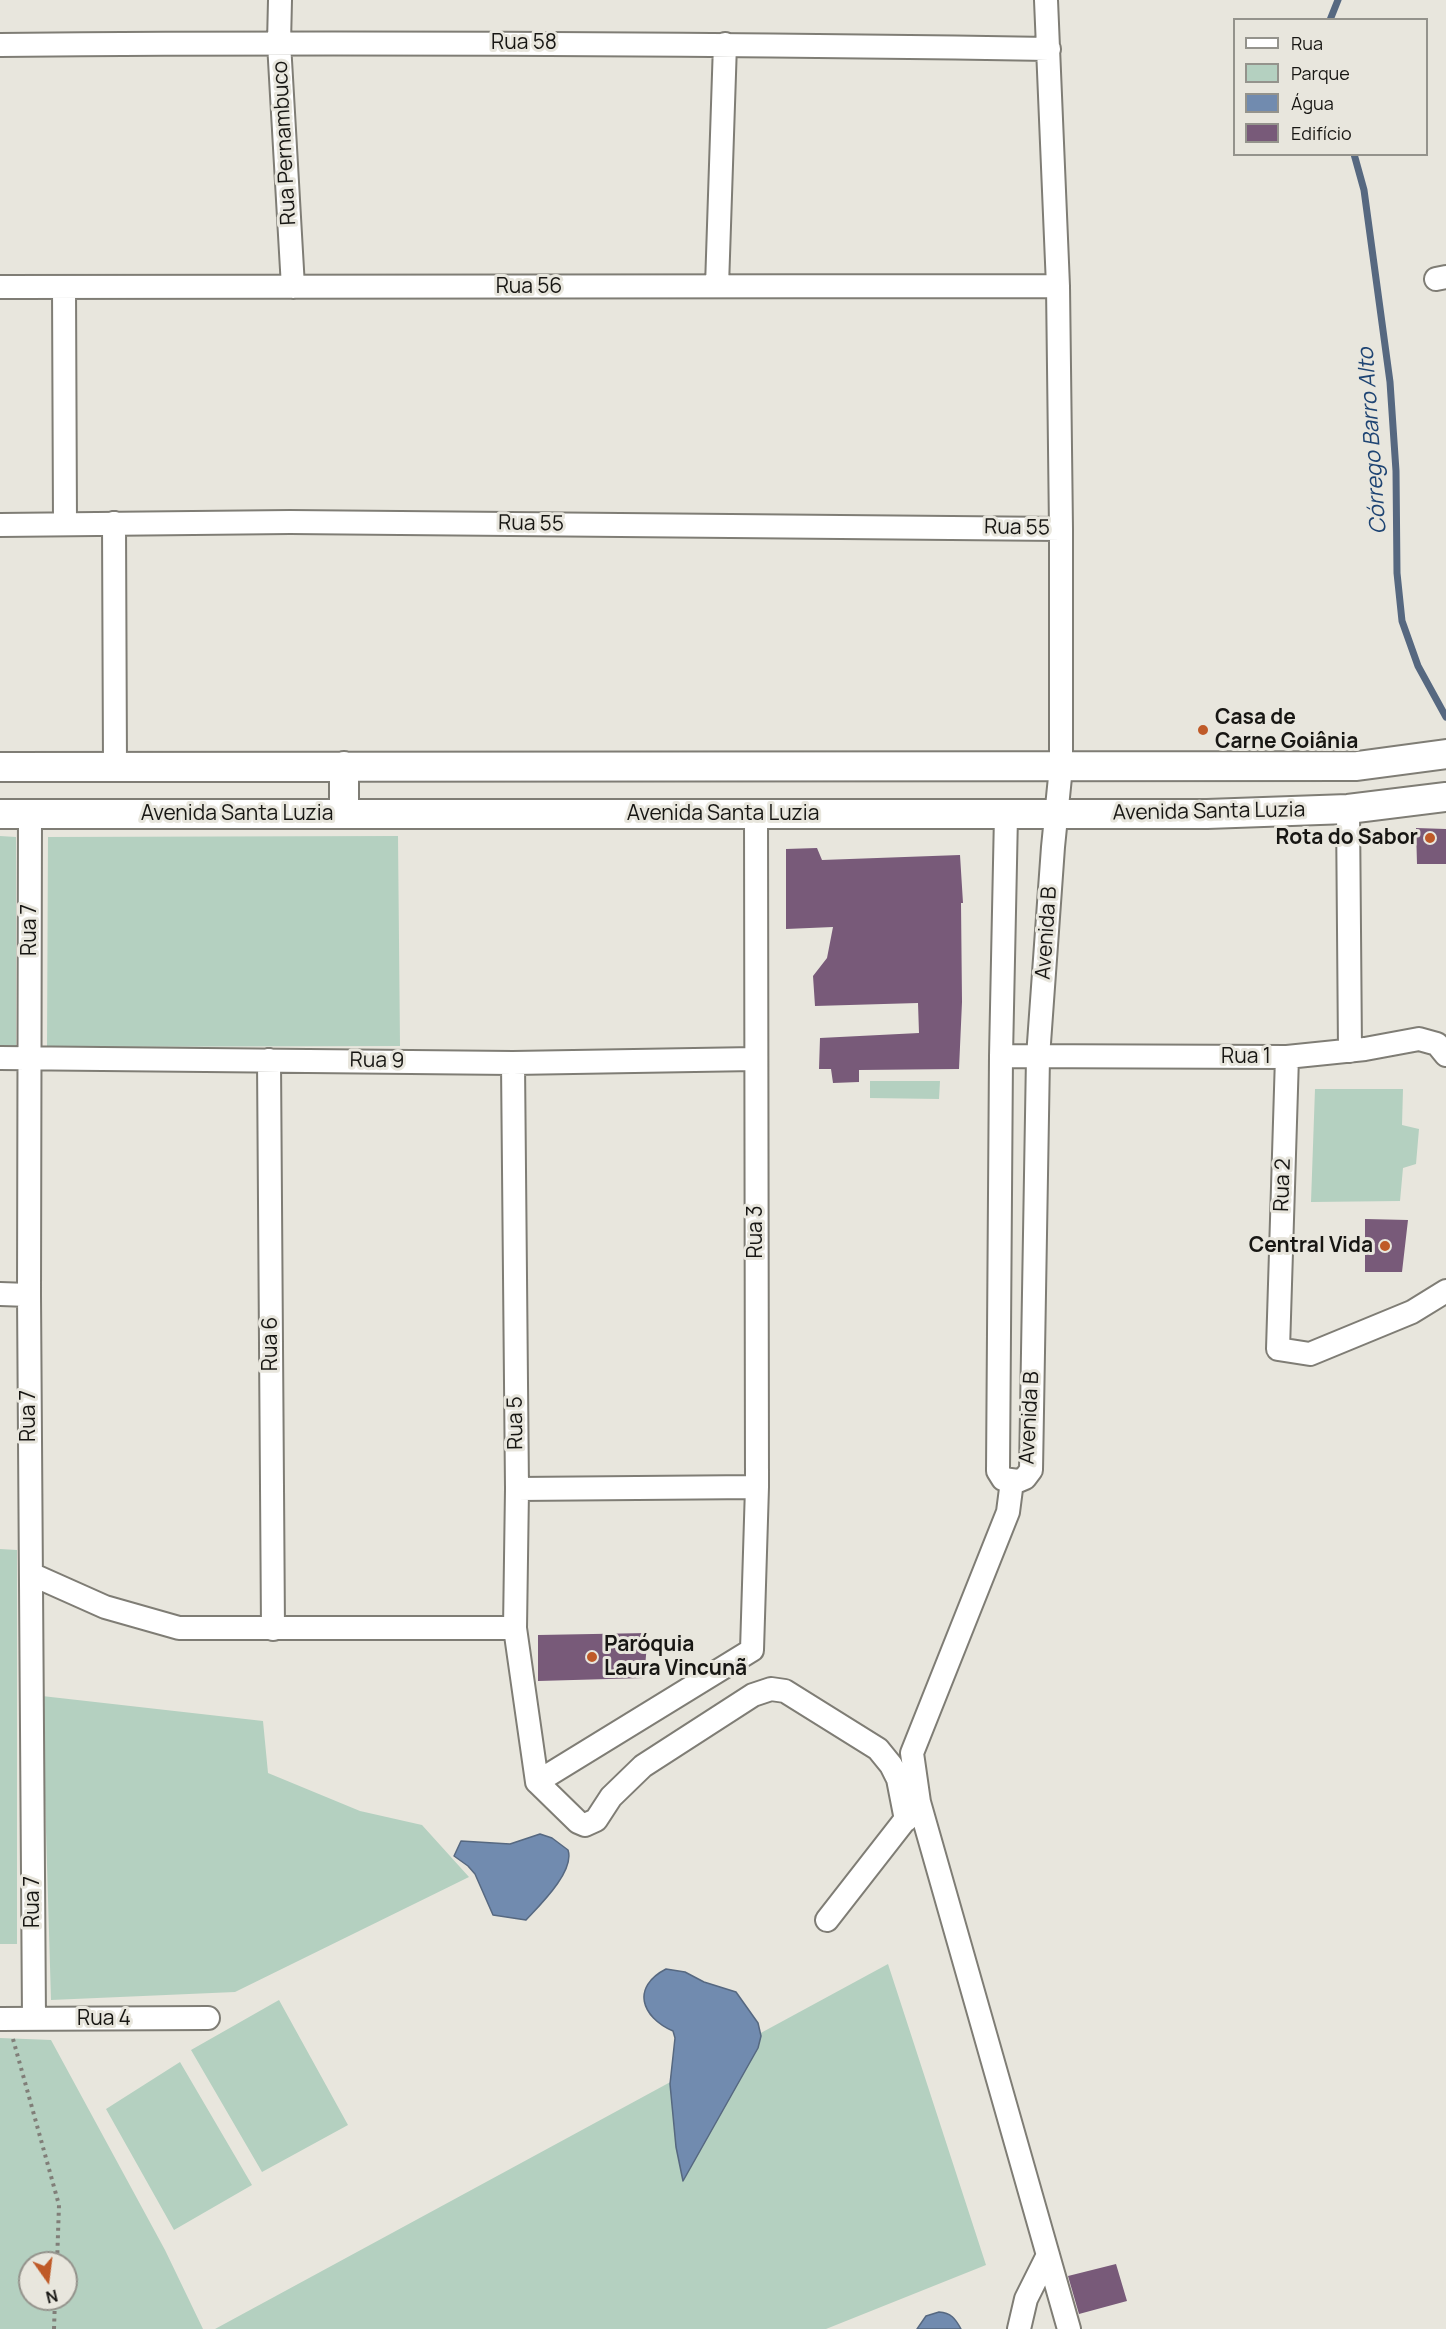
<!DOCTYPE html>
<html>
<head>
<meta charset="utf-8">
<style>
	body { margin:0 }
	#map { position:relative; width:1446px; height:2329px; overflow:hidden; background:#e8e6dd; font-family:Manrope,sans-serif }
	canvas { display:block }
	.legend { position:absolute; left:1233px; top:18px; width:195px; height:138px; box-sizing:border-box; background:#e8e6dd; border:2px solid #94938c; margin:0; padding:8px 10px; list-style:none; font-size:18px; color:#171613 }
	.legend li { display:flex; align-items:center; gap:12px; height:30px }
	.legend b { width:30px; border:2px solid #94938c }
	.north { position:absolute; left:18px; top:2251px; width:60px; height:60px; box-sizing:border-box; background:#e8e6dd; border:2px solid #94938c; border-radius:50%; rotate:166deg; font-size:16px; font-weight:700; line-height:24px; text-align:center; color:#171613 }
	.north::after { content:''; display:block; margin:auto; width:21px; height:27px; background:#bf5a28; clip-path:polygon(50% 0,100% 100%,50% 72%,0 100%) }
</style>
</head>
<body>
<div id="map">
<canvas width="1446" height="2329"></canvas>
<ul class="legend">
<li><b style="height:8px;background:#fff"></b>Rua</li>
<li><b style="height:16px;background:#b4d0c0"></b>Parque</li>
<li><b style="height:16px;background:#718baf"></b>Água</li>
<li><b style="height:16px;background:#785a79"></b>Edifício</li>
</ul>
<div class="north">N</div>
</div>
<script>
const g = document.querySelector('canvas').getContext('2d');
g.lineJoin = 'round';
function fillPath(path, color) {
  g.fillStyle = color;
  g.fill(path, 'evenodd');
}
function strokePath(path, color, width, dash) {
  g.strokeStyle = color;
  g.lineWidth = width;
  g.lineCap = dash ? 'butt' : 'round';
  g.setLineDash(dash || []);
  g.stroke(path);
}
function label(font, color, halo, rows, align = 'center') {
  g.font = font + ' Manrope,sans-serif';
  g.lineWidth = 6;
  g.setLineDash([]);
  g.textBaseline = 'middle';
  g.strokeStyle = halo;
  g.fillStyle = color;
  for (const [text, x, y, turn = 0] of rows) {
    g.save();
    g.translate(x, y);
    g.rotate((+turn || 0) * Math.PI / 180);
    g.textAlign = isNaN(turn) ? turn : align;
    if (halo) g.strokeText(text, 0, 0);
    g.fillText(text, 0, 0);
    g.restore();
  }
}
const green = new Path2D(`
	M 0,836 L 16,837 L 16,1047 L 0,1047 Z
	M 398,836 L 400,1046 L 47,1047 L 48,837 Z
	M 870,1081 L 940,1081 L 939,1099 L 870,1098 Z
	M 1315,1089 L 1403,1089 L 1402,1125 L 1419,1129 L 1416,1164 L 1403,1168 L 1400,1201 L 1311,1202 Z
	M 0,1549 L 17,1550 L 17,1944 L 0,1944 Z
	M 42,1696 L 263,1721 L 268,1773 L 360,1811 L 422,1825 L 469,1877 L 235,1992 L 51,2000 Z
	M 888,1964 L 986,2265 L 826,2329 L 215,2329 Z
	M 279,2000 L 348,2125 L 262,2172 L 191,2050 Z
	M 0,2038 L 51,2040 L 165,2250 L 203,2329 L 0,2329 ZM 30,2263 L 66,2263 L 66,2299 L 30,2299 Z
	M 180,2062 L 252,2185 L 174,2230 L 106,2109 Z`);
const water = new Path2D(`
	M 540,1834 L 552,1838 L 568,1850 C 575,1871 540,1905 526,1920 L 493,1915 L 475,1874 L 468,1866 L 454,1856 L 461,1841 L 510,1844 Z
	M 666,1969 L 685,1972 L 704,1982 L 736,1992 L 758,2023 L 761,2036 L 758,2048 L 683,2181 L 676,2147 L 670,2084 L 675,2038 L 673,2031 C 641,2017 631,1987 666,1969 Z
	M 939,2312 C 951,2313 955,2318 961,2329 L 917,2329 L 926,2316 Z`);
const stream = new Path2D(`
	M 1330,20 L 1338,0
	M 1354,154 L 1364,190 L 1390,382 L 1396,471 L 1397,573 L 1402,621 L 1418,666 L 1446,717`);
const building = new Path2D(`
	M 1416,828 L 1446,829 L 1446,864 L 1417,864 Z
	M 817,848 L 822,860 L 960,855 L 963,903 L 961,903 L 962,1002 L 959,1069 L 859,1070 L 859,1082 L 833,1083 L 831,1069 L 819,1069 L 820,1038 L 919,1033 L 918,1003 L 815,1006 L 813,976 L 827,958 L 833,927 L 786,929 L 786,849 Z
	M 1365,1219 L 1408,1220 L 1402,1272 L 1365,1272 Z
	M 648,1633 L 644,1678 L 538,1681 L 538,1635 Z
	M 1116,2264 L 1127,2301 L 1079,2314 L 1068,2276 Z`);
const path = new Path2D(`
	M 13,2039 L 59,2205 L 57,2263
	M 54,2329 L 55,2299`);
const minor = new Path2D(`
	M 280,0 L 279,43 L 293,287
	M 0,45 C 350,42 699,44 1049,49
	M 1436,279 L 1446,277
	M 717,286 L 725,44
	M 0,287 L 1058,286
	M 64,287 L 65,524
	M 114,523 L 115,766
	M 0,525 L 290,522 L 1061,529
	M 1348,809 L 1350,1051
	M 30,814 L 29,1295 L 34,2019
	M 1006,815 L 1001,1056 L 998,1471 L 1003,1479 L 1018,1481 L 1025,1478 L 1031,1470 L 1038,1057 L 1053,847 L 1061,767 L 1061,529 L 1058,286 L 1046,0
	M 1001,1056 L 1287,1057 L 1365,1049 L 1419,1039 L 1437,1044 L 1446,1055
	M 1287,1057 L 1278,1349 L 1310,1354 L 1412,1312 L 1446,1291
	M 0,1058 L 513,1063 L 755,1059
	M 269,1060 L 273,1629
	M 513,1063 L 517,1489 L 515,1628 L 537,1782
	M 0,1294 L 29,1295
	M 517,1489 L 757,1487
	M 31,1574 L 105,1607 L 179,1628 L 515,1628
	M 537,1782 L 752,1650 L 757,1487 L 756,813
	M 537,1782 L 578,1822 L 585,1825 L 596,1820 L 611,1797 L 643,1766 L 753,1695 L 771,1689 L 785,1691 L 878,1749 L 891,1765 L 898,1779 L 906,1820
	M 919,1802 L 1069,2329
	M 827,1920 L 919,1802 L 912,1753 L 1008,1512 L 1012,1481
	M 0,2019 L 208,2018
	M 1019,2329 L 1026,2299 L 1048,2255`);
const tertiary = new Path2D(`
	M 344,766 L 344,814
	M 0,767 L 1357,766 L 1446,754
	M 0,814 L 1207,814 L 1348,809 L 1446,797`);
const markers = [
	[1203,730,6,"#bf5a28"],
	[1430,838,6,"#bf5a28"],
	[1385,1246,6,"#bf5a28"],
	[592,1657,6,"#bf5a28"]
];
const streetNames = [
	["Rua 58",524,43],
	["Rua Pernambuco",285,143,-93],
	["Rua 56",529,287],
	["Rua 55",531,524,1],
	["Rua 55",1017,528,1],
	["Avenida Santa Luzia",1209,812,-1],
	["Avenida Santa Luzia",237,814],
	["Avenida Santa Luzia",723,814],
	["Rua 7",30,930,-90],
	["Avenida B",1047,933,-86],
	["Rua 1",1246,1057],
	["Rua 9",377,1061,1],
	["Rua 2",1283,1185,-88],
	["Rua 3",756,1232,-90],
	["Rua 6",271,1344,-90],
	["Rua 7",29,1416,-90],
	["Avenida B",1030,1418,-87],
	["Rua 5",516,1423,-91],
	["Rua 7",33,1902,-90],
	["Rua 4",104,2019]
];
const poiNames = [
	["Casa de",1215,718],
	["Carne Goiânia",1215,742],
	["Rota do Sabor",1418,838,"right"],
	["Central Vida",1373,1246,"right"],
	["Paróquia",604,1645],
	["Laura Vincunã",604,1669]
];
const waterNames = [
	["Córrego Barro Alto",1373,441,-94]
];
fillPath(green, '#b4d0c0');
fillPath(water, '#718baf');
strokePath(water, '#566880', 1.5);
strokePath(stream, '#566880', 7);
fillPath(building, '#785a79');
strokePath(minor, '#7f7d75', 26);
strokePath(tertiary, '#7f7d75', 32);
strokePath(path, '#807e78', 4, [3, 4.5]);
strokePath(minor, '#fff', 22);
strokePath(tertiary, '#fff', 28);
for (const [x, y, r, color] of markers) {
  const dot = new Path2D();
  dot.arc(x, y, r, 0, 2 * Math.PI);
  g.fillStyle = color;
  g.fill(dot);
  strokePath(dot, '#e8e6dd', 2);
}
label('21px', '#171613', '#e8e6dd', streetNames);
label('bold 21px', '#171613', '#e8e6dd', poiNames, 'left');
label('italic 22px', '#1e4473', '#e8e6dd', waterNames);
</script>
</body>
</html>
